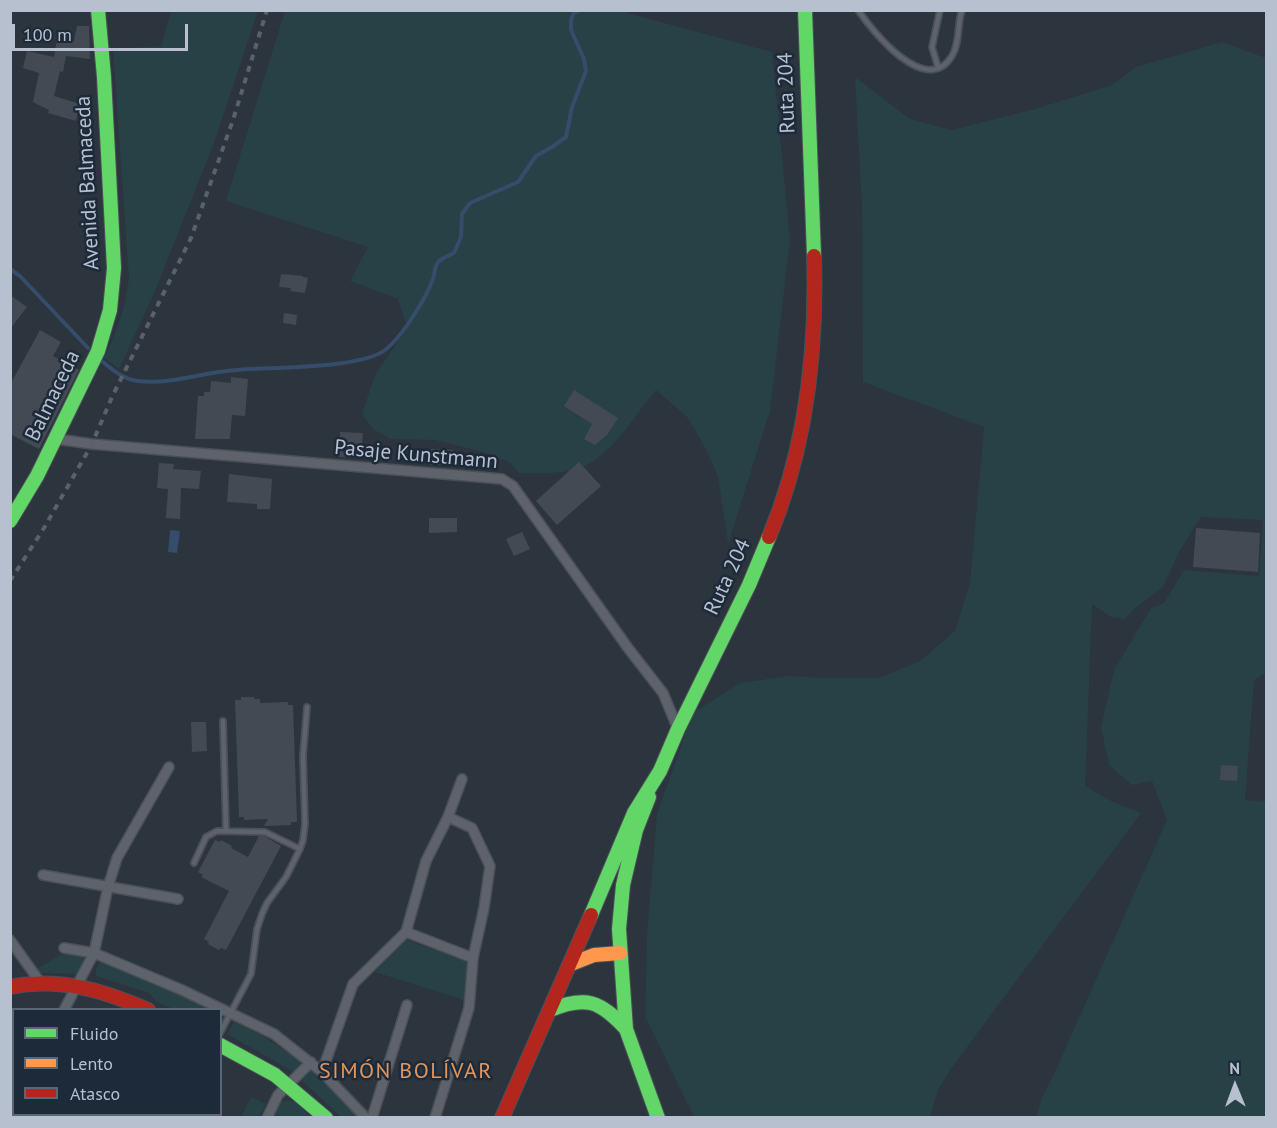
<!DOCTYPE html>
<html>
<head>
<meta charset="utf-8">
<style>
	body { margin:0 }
	#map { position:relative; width:1277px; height:1128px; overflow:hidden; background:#2c343e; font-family:"PT Sans",sans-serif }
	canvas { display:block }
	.frame { position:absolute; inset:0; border:12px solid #b7c0ce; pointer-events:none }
	.legend { position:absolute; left:12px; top:1008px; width:210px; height:108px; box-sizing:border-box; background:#1d2a3a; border:2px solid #5b6675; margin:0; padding:8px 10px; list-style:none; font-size:18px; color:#b7c0ce }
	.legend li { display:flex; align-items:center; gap:12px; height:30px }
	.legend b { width:30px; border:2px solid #5b6675 }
	.north { position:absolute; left:1205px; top:1056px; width:60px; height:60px; -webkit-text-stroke:4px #1d2a3a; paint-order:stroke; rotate:359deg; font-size:16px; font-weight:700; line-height:24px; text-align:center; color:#b7c0ce }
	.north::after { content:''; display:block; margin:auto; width:21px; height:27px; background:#b7c0ce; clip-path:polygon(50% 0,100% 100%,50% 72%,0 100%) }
	.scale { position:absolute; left:12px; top:24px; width:176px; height:27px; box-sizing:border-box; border:3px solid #b7c0ce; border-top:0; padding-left:8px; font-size:18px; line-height:21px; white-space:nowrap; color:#b7c0ce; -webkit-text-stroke:4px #1d2a3a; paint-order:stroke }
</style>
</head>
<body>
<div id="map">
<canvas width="1277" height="1128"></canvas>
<div class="frame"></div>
<ul class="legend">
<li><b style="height:8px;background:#63d668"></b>Fluido</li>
<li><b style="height:8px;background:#ff974d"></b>Lento</li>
<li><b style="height:8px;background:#b3261e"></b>Atasco</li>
</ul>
<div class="north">N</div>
<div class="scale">100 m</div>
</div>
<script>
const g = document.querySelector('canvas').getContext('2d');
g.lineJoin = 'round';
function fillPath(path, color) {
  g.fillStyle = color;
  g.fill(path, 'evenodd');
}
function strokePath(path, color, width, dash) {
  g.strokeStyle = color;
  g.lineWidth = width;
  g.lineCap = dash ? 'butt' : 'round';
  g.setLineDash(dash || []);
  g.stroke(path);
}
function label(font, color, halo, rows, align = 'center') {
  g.font = font + ' "PT Sans",sans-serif';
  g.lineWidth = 5;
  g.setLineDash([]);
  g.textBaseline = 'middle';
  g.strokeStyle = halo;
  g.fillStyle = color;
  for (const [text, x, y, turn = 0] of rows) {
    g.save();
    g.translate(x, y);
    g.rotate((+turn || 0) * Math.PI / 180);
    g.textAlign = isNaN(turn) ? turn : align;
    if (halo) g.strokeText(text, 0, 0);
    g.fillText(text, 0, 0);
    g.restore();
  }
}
const green = new Path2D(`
	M 171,11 L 258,11 L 214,143 L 153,296 L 119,369 L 104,358 C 117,333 125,307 129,278 L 113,49 L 161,46 Z
	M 285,11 L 620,11 L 772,52 L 790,240 L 770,411 L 728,544 L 718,476 L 707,451 L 688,418 L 656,390 C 635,415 616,449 587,465 C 569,475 539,473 519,473 L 509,462 L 483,452 L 435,440 L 391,439 L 373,429 L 362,414 L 375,375 L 407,328 L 398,299 L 350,281 L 368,247 L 226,201 Z
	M 1222,42 L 1266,58 L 1266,673 L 1254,680 L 1245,800 L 1266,802 L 1266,1117 L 1036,1117 L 1042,1098 L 1058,1065 L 1167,820 L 1152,781 L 1132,785 L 1109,765 L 1101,727 L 1114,670 L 1151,608 L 1164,603 L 1184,570 L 1259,576 L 1263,520 L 1201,517 L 1179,552 L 1163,587 L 1134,609 L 1125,619 L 1111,617 L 1092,604 L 1085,786 L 1111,801 L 1141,813 L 950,1070 L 938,1090 L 930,1117 L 694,1117 L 645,1016 L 647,935 L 657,814 L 693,713 L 740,683 L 789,676 L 827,678 L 879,678 L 920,661 L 955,631 L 970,583 L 984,427 L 863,382 L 862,208 L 855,77 L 910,119 L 952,130 L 1035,109 L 1112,85 L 1136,67 Z
	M 407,940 L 467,961 L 464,1000 L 375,972 Z
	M 70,953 L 82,956 L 84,960 L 78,974 L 41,973 L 38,968 L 60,955 Z
	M 107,961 L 213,1009 L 173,1009 L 157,1002 L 149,993 L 96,976 L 96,970 L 100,962 Z
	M 234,1022 L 261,1035 L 302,1062 L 294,1072 L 227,1034 Z
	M 310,1070 L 359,1117 L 341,1117 L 301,1080 Z
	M 251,1097 L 266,1104 L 259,1117 L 241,1117 Z
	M 288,1100 L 298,1103 L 310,1117 L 274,1118 L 281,1102 Z`);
const water = new Path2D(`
	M 170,530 L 180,531 L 177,553 L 168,552 Z`);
const stream = new Path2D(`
	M 10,269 L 20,276 L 88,348
	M 103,362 C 114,371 123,379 138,381 C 172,385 203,372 237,370 C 269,367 361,369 385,350 C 401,338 426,299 433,279 C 435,273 434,268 438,262 C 442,258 448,256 454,253 L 461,237 L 462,214 L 470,203 L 518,182 L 536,156 L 552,147 L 566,137 L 572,107 L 586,71 L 584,59 L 571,30 L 571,20 L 574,13 L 580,10`);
const building = new Path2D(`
	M 77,26 L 89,26 L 90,59 L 66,56 L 63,72 L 60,71 L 54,96 L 80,104 L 76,121 L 48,113 L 49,110 L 33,102 L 39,73 L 23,68 L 27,51 L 54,57 L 57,39 L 74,41 Z
	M 281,274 L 303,276 L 303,277 L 308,278 L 305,293 L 290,291 L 291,288 L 279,287 Z
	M 10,295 L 27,307 L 10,329 Z
	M 284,313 L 297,315 L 296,325 L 283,323 Z
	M 40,330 L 61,342 L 53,356 L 79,370 L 39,449 L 10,434 L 10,385 Z
	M 231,377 L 248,379 L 245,416 L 232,415 L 230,439 L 195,439 L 198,396 L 204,396 L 204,392 L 210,392 L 211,381 L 231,383 Z
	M 574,390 L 618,418 L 607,435 L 595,445 L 584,439 L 592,424 L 564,406 Z
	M 340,432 L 363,433 L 361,458 L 339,457 Z
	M 431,449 L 453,450 L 452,465 L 430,465 Z
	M 579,462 L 601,486 L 557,525 L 536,501 Z
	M 159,463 L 174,464 L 173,469 L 201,471 L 199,489 L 181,488 L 180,519 L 166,518 L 168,489 L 157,488 Z
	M 229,474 L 272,479 L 270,509 L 257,509 L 257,504 L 227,502 Z
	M 429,518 L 457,518 L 457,532 L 429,533 Z
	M 1196,528 L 1260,533 L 1258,572 L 1193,567 Z
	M 522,532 L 530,549 L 514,556 L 506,539 Z
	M 241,697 L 254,697 L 254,699 L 260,699 L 260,703 L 288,702 L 288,705 L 293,705 L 297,822 L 291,822 L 291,825 L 264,826 L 268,819 L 244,820 L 244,817 L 239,817 L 235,700 L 241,700 Z
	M 191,722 L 206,722 L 207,751 L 192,752 Z
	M 1221,765 L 1238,766 L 1237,781 L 1220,780 Z
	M 259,836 L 264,836 L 281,846 L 226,950 L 221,948 L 219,950 L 208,944 L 209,942 L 204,939 L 229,891 L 201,877 L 203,875 L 198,872 L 215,840 L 220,842 L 221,840 L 232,846 L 231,848 L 248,857 Z`);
const lane = new Path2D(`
	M 858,10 C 873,32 926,98 952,56 C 960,43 957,25 962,10
	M 938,67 L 932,47 L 940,10
	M 223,721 L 226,830
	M 194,863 L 206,837 L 217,831 L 265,832 L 300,849
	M 220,1033 L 251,974 L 257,929 L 262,914 L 267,903 L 286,877 L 300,849 L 303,840 L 305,824 L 303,756 L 307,707`);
const street = new Path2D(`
	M 56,439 L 92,444 L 502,479 L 513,486 L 628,648 L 663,693 L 678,729
	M 43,875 L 178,899
	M 406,932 L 473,958
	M 10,940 L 40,982
	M 64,948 L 94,953 L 182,990 L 274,1034 L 322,1072 L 366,1118
	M 64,1010 L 94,953 L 108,887 L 117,858 L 169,767
	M 10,1027 L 13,1025
	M 10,1055 L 14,1056
	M 322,1072 L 353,984 L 406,932 L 426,861 L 448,817 L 462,779
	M 127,1114 L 133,1118
	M 12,1118 L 14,1114
	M 267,1118 L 278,1095 L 311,1062
	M 372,1118 L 407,1005
	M 435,1118 L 469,1008 L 473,958 L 484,908 L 490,866 L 472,828 L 448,817`);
const fast = new Path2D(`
	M 805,10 L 814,256
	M 10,521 L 37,476 L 98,351 L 110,310 L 114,268 L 104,77 L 98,10
	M 649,797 L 636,830 L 623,885 L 619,929 L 626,1029 L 658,1118
	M 591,915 L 634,813 L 660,771 L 678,729 L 749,585 L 769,537
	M 550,1010 C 586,995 600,1001 626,1029
	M 220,1045 L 275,1075 L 326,1118`);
const slow = new Path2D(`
	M 571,964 L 594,955 L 620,953`);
const jam = new Path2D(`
	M 769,537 C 806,449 817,350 814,256
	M 10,987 C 59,977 103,990 148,1010
	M 502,1118 L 591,915`);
const rail = new Path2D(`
	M 10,581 L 44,528 L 92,444 L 112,397 L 191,238 L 233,120 L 267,10`);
const streetNames = [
	["Ruta 204",787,93,-92],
	["Avenida Balmaceda",88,183,-93],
	["Balmaceda",53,396,-64],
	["Pasaje Kunstmann",416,455,5],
	["Ruta 204",728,577,-65]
];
const neighbourhoodNames = [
	["SIMÓN BOLÍVAR",406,1072]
];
fillPath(green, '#274146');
fillPath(water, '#354c6b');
strokePath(stream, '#354c6b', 4);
fillPath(building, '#444a53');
strokePath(lane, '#4b5058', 8);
strokePath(street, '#4b5058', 12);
strokePath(fast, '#4b5058', 16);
strokePath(slow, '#4b5058', 16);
strokePath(jam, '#4b5058', 16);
strokePath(lane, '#5d626b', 4.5);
strokePath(street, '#5d626b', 9);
strokePath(fast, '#63d668', 14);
strokePath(slow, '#ff974d', 14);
strokePath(jam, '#b3261e', 14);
strokePath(rail, '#5b6169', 4, [6, 6]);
label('21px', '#b7c0ce', '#1d2a3a', streetNames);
g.letterSpacing = '1.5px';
label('22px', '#e2965e', '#1d2a3a', neighbourhoodNames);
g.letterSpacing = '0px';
</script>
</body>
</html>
